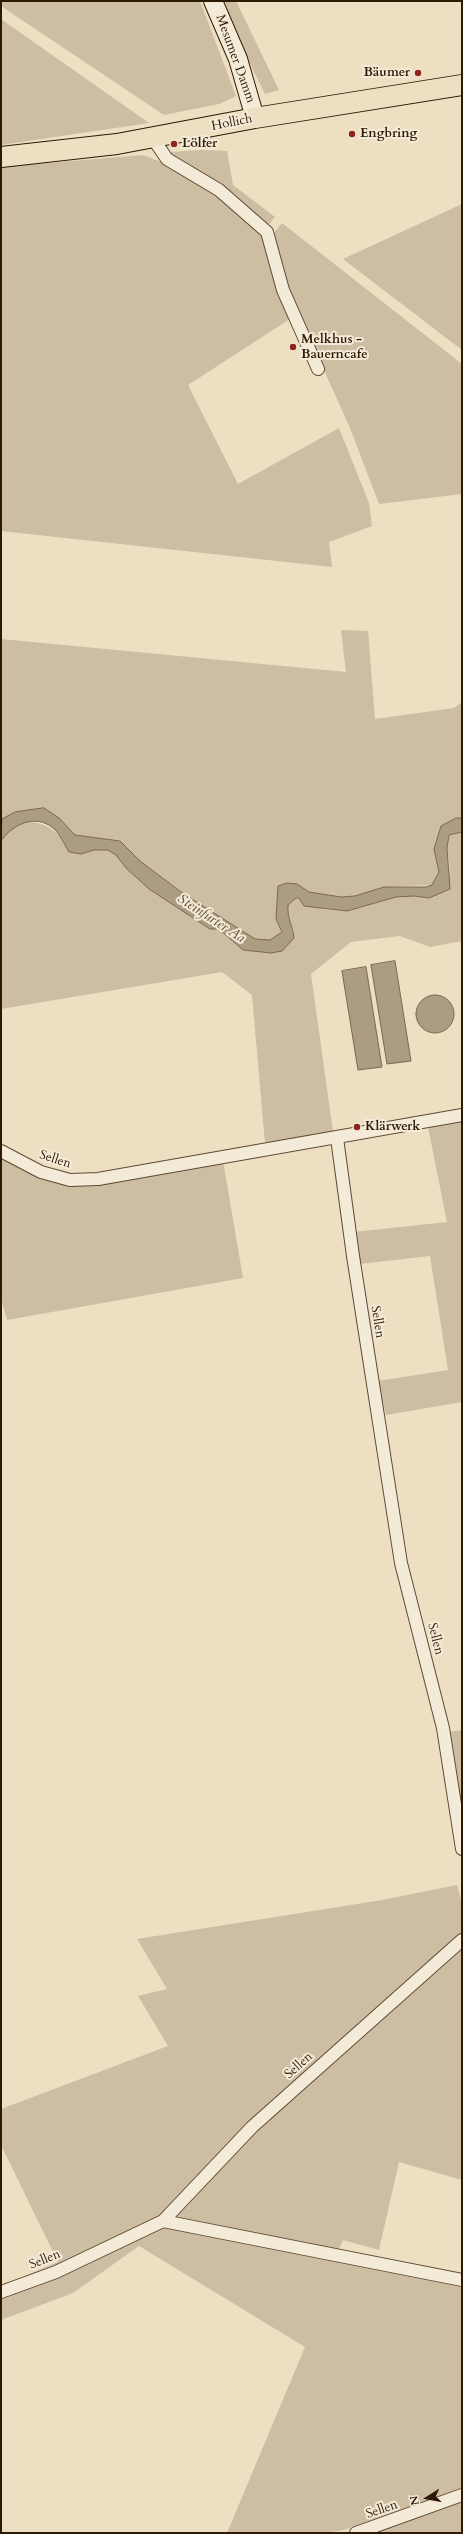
<!DOCTYPE html>
<html>
<head>
<meta charset="utf-8">
<style>
	body { margin:0 }
	#map { position:relative; width:463px; height:2534px; overflow:hidden; background:#eddfc2; font-family:Cardo,serif }
	canvas { display:block }
	.frame { position:absolute; inset:0; border:2px solid #2e1903; pointer-events:none }
	.north { position:absolute; left:407px; top:2478px; width:40px; height:40px; -webkit-text-stroke:3px #f3ead7; paint-order:stroke; rotate:259deg; font-size:11px; font-weight:700; line-height:16px; text-align:center; color:#2e1903 }
	.north::after { content:''; display:block; margin:auto; width:14px; height:18px; background:#2e1903; clip-path:polygon(50% 0,100% 100%,50% 72%,0 100%) }
</style>
</head>
<body>
<div id="map">
<canvas width="463" height="2534"></canvas>
<div class="frame"></div>
<div class="north">N</div>
</div>
<script>
const g = document.querySelector('canvas').getContext('2d');
g.lineJoin = 'round';
function fillPath(path, color) {
  g.fillStyle = color;
  g.fill(path, 'evenodd');
}
function strokePath(path, color, width, dash) {
  g.strokeStyle = color;
  g.lineWidth = width;
  g.lineCap = dash ? 'butt' : 'round';
  g.setLineDash(dash || []);
  g.stroke(path);
}
function label(font, color, halo, rows, align = 'center') {
  g.font = font + ' Cardo,serif';
  g.lineWidth = 4;
  g.setLineDash([]);
  g.textBaseline = 'middle';
  g.strokeStyle = halo;
  g.fillStyle = color;
  for (const [text, x, y, turn = 0] of rows) {
    g.save();
    g.translate(x, y);
    g.rotate((+turn || 0) * Math.PI / 180);
    g.textAlign = isNaN(turn) ? turn : align;
    if (halo) g.strokeText(text, 0, 0);
    g.fillText(text, 0, 0);
    g.restore();
  }
}
const green = new Path2D(`
	M 1,1 L 200,1 L 236,96 L 219,104 L 164,115 L 1,6 Z
	M 219,1 L 236,1 L 279,90 L 265,94 Z
	M 1,19 L 8,24 L 149,123 L 1,145 Z
	M 201,150 L 227,151 L 233,185 L 275,217 L 267,227 L 172,158 L 170,152 Z
	M 143,155 L 161,162 L 216,194 L 262,235 L 290,319 L 188,385 L 238,484 L 339,428 L 369,503 L 372,526 L 329,542 L 332,567 L 1,531 L 1,167 Z
	M 462,204 L 462,350 L 343,259 Z
	M 282,223 L 462,364 L 462,494 L 379,504 L 350,428 L 287,288 L 274,233 Z
	M 341,630 L 368,631 L 375,719 L 454,708 L 462,702 L 462,818 L 456,818 L 441,826 L 439,872 L 432,885 L 384,887 L 355,896 L 341,897 L 309,892 L 297,884 L 287,883 L 278,886 L 276,919 L 282,932 L 270,940 L 255,939 L 181,892 L 140,861 L 120,841 L 75,835 L 59,818 L 2,819 L 1,821 L 1,639 L 346,672 Z
	M 28,822 C 50,823 59,833 69,852 L 81,854 L 94,850 L 108,850 L 116,855 L 126,868 L 149,889 L 210,929 L 219,928 L 243,950 L 271,953 L 294,931 L 288,918 L 288,905 L 296,898 L 323,909 L 347,911 L 396,897 L 414,896 L 429,898 L 450,869 L 447,848 L 449,835 L 462,832 L 462,941 L 430,947 L 400,936 L 351,942 L 311,974 L 333,1132 L 265,1143 L 252,995 L 222,972 L 1,1009 L 1,841 L 13,827 Z
	M 462,1121 L 462,1402 L 386,1415 L 378,1381 L 448,1370 L 430,1256 L 359,1264 L 354,1232 L 447,1222 L 428,1127 Z
	M 1,1152 L 87,1184 L 223,1161 L 243,1278 L 7,1320 L 1,1299 Z
	M 462,1730 L 462,1815 L 448,1732 Z
	M 457,1885 L 462,1903 L 462,1933 L 332,2048 L 462,1945 L 462,2180 L 399,2162 L 379,2250 L 343,2240 L 338,2251 L 462,2280 L 462,2488 C 420,2508 371,2527 324,2533 C 292,2534 258,2533 227,2533 L 305,2347 L 139,2246 L 73,2293 L 1,2320 L 1,2286 L 58,2262 L 1,2145 L 1,2109 L 168,2046 L 138,1996 L 167,1989 L 137,1939 L 382,1900 Z
	M 462,2499 L 462,2533 L 373,2533 L 430,2513 Z`);
const water = new Path2D(`
	M 44,808 L 59,818 L 75,835 L 120,841 L 140,861 L 181,892 L 255,939 L 270,940 L 282,932 L 276,919 L 278,886 L 287,883 L 297,884 L 309,892 L 341,897 L 355,896 L 384,887 L 426,887 L 432,885 L 439,872 L 434,849 L 441,826 L 456,818 L 462,818 L 462,832 L 449,835 L 447,848 L 450,889 L 429,898 L 414,896 L 396,897 L 347,911 L 304,906 L 299,898 L 296,898 L 288,905 C 287,920 293,925 294,938 L 282,951 L 271,953 L 243,950 L 219,929 L 210,929 L 149,889 L 126,868 L 116,855 L 108,850 L 94,850 L 81,854 L 69,852 C 64,844 60,834 53,828 C 35,813 12,825 1,841 L 2,819 L 15,812 Z
	M 395,961 L 411,1061 L 387,1064 L 371,965 Z
	M 366,967 L 382,1067 L 358,1070 L 342,971 Z
	M416 1014a19 19 0 1 1 38 0a19 19 0 1 1-38 0Z`);
const minor = new Path2D(`
	M 152,137 L 167,159 L 219,190 L 267,232 L 283,290 L 318,369
	M 337,1138 L 353,1256 L 401,1563 L 443,1728 L 462,1849
	M 1,1151 L 41,1172 L 70,1180 L 98,1179 L 462,1115
	M 163,2221 L 462,2280
	M 1,2292 L 56,2272 L 163,2221 L 252,2127 L 462,1940
	M 356,2533 L 462,2495`);
const secondary = new Path2D(`
	M 213,1 L 238,59 L 255,118`);
const primary = new Path2D(`
	M 1,157 L 117,144 L 255,118 L 462,85`);
const markers = [
	[418,73,4,"#8f2418"],
	[352,134,4,"#8f2418"],
	[174,144,4,"#8f2418"],
	[293,347,4,"#8f2418"],
	[357,1127,4,"#8f2418"]
];
const streetNames = [
	["Mesumer Damm",235,59,70],
	["Hollich",232,123,-11],
	["Sellen",55,1160,18],
	["Sellen",377,1322,81],
	["Sellen",435,1639,76],
	["Sellen",299,2066,-42],
	["Sellen",45,2260,-22],
	["Sellen",382,2510,-19]
];
const poiNames = [
	["Bäumer",410,73,"right"],
	["Engbring",360,134],
	["Lölfer",182,144],
	["Melkhus -",301,340],
	["Bauerncafe",301,355],
	["Klärwerk",365,1127]
];
const waterNames = [
	["Steinfurter Aa",211,919,33]
];
fillPath(green, '#cdbda2');
fillPath(water, '#ac9c81');
strokePath(water, '#7a684f', 1);
strokePath(minor, '#5e4a33', 14);
strokePath(secondary, '#2e1903', 20);
strokePath(primary, '#2e1903', 22);
strokePath(minor, '#f3ead7', 12);
strokePath(secondary, '#f3ead7', 18);
strokePath(primary, '#eddfc2', 20);
for (const [x, y, r, color] of markers) {
  const dot = new Path2D();
  dot.arc(x, y, r, 0, 2 * Math.PI);
  g.fillStyle = color;
  g.fill(dot);
  strokePath(dot, '#f3ead7', 1.5);
}
label('13px', '#2e1903', '#f3ead7', streetNames);
label('bold 13px', '#2e1903', '#f3ead7', poiNames, 'left');
label('italic 14px', '#604d35', '#f3ead7', waterNames);
</script>
</body>
</html>
